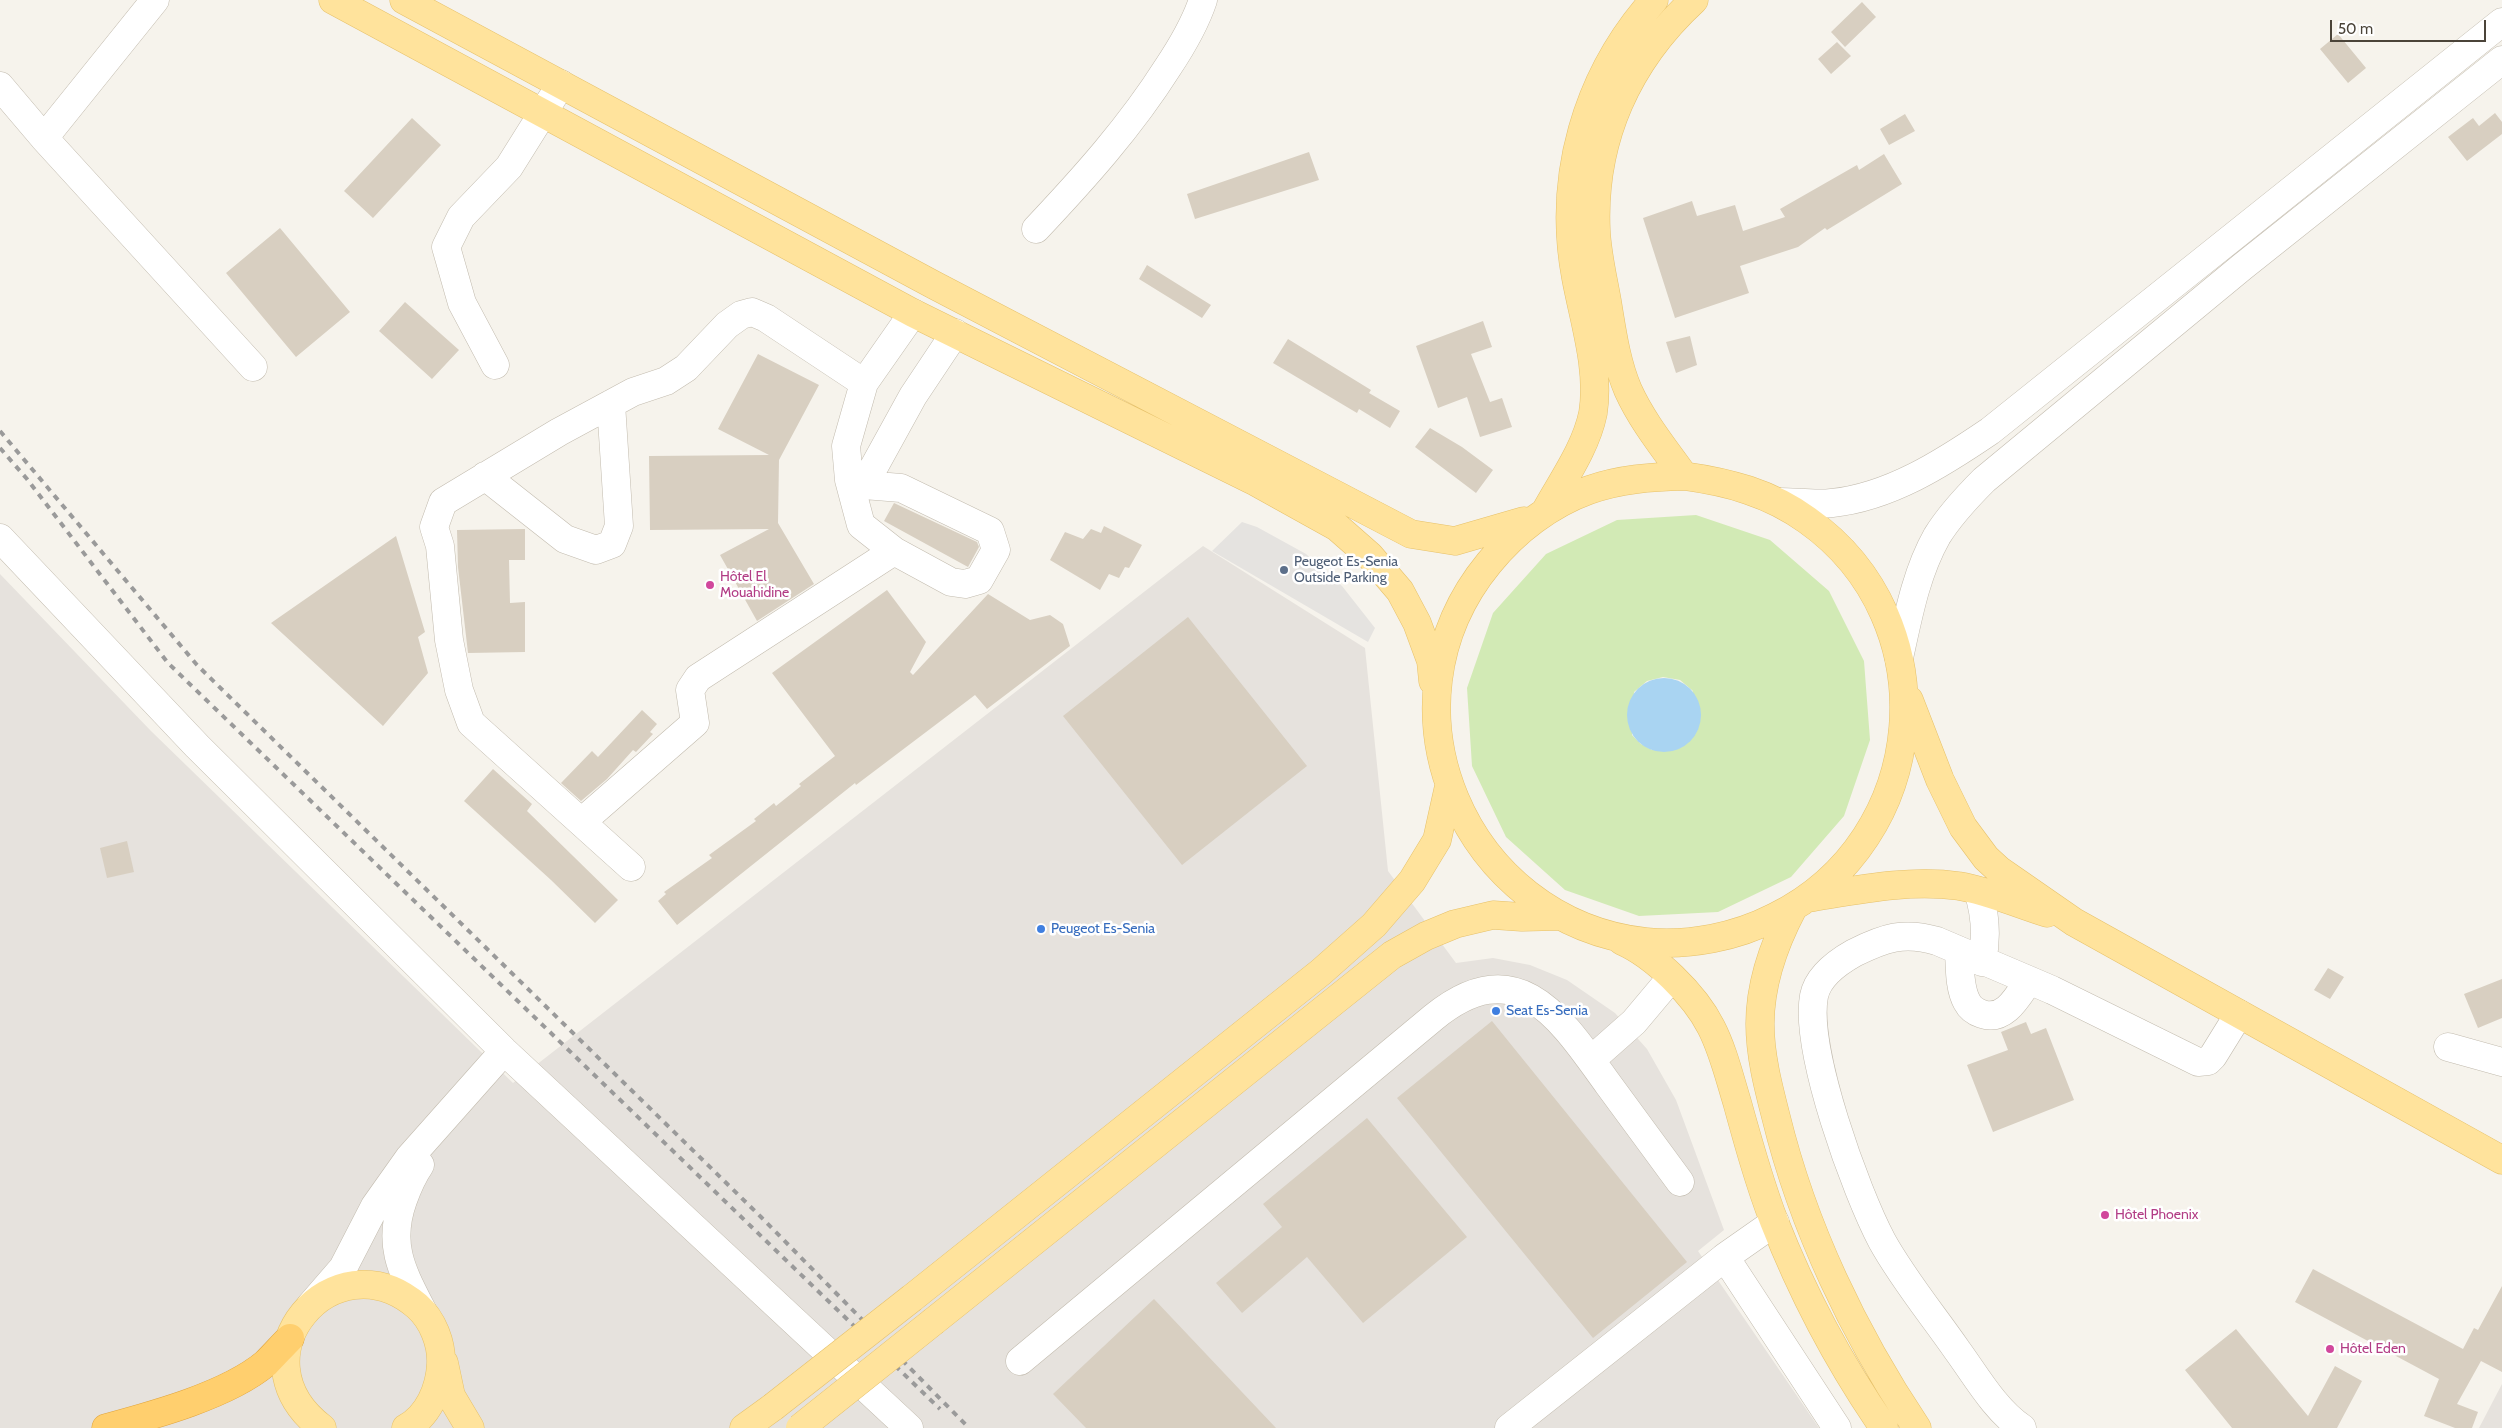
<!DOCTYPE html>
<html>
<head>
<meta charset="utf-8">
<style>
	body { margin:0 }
	#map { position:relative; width:2502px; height:1428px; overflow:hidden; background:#f6f3ec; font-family:Cabin,sans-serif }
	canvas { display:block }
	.scale { position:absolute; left:2330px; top:20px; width:156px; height:22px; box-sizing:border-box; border:2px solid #4b4439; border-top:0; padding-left:6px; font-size:15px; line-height:18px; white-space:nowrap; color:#4b4439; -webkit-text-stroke:4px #fff; paint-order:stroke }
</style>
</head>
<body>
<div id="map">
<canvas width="2502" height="1428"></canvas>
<div class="scale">50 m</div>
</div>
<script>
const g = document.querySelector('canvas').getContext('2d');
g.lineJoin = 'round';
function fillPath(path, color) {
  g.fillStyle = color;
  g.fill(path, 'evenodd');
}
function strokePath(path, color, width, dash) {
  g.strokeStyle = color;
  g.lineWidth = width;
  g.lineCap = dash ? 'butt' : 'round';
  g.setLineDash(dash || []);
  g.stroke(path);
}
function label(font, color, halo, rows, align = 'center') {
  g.font = font + ' Cabin,sans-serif';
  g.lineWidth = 5;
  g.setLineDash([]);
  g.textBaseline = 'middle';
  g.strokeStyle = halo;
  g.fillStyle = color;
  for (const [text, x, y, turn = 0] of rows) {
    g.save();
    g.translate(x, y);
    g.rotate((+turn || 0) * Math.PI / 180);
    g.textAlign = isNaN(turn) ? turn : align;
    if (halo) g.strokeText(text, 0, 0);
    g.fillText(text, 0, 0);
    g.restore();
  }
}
const industrial = new Path2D(`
	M 1203,546 L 1365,648 L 1388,871 L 1456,963 L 1493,958 L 1530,965 L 1567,980 L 1615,1013 L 1647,1049 L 1676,1100 L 1724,1230 L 1698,1251 L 1819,1428 L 0,1428 L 0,574 L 151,731 L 513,1083 Z
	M 2502,1384 L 2502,1428 L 2479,1428 Z`);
const green = new Path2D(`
	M 1696,515 L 1770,540 L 1829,591 L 1864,661 L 1870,740 L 1844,816 L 1791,877 L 1718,912 L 1639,916 L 1565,890 L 1506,837 L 1472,766 L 1467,688 L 1493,613 L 1546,554 L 1617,520 ZM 1663,677 L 1680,680 L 1693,691 L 1652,750 L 1641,744 L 1632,735 L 1634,692 L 1647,681 Z`);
const parking = new Path2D(`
	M 1242,522 L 1257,527 L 1306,554 L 1342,586 L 1375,628 L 1368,642 L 1212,551 Z`);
const water = new Path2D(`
	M1627 715a37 37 0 1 1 74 0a37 37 0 1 1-74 0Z`);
const building = new Path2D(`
	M 1862,2 L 1876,17 L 1845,47 L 1831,32 Z
	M 2338,34 L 2366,68 L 2348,83 L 2320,49 Z
	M 1837,42 L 1851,56 L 1831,74 L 1818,59 Z
	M 2495,113 L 2502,122 L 2502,134 L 2467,161 L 2448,137 L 2473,118 L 2479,126 Z
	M 1905,114 L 1915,131 L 1889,145 L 1880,129 Z
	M 412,118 L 441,145 L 373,218 L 344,191 Z
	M 1309,152 L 1319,180 L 1195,219 L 1187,194 Z
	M 1884,154 L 1902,184 L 1827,230 L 1825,228 L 1798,247 L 1740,266 L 1749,293 L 1675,318 L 1643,218 L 1692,201 L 1697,216 L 1735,205 L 1743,231 L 1785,217 L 1780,209 L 1857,165 L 1859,170 Z
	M 280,228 L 350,312 L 296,357 L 226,273 Z
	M 1147,265 L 1211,305 L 1202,318 L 1139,279 Z
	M 405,302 L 459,350 L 432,379 L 379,331 Z
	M 1483,321 L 1492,347 L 1471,354 L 1490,402 L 1502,398 L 1512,427 L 1480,437 L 1467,397 L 1438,408 L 1416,346 Z
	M 1690,336 L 1697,365 L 1676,373 L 1666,342 Z
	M 1288,339 L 1371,390 L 1369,393 L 1400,411 L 1390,428 L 1359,409 L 1357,413 L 1273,363 Z
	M 758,354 L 819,385 L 779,460 L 778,523 L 814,584 L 757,621 L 720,555 L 769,529 L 650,530 L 649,456 L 769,455 L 718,429 Z
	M 1430,428 L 1462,447 L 1493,470 L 1476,493 L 1415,447 Z
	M 894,503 L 977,542 L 979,547 L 968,567 L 884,521 Z
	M 1104,526 L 1142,545 L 1129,568 L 1125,567 L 1119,578 L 1109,574 L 1100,590 L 1050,560 L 1065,532 L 1083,539 L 1091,529 L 1101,533 Z
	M 525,529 L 525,560 L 509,560 L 510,603 L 525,602 L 525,652 L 468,653 L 458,567 L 457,530 Z
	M 396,536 L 425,632 L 418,637 L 428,673 L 383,726 L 271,623 Z
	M 887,590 L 926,642 L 910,672 L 913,675 L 988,594 L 1030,620 L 1050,615 L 1063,624 L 1070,646 L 987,709 L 975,695 L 856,785 L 855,783 L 677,925 L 658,901 L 666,894 L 664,892 L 712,858 L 709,855 L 756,821 L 754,819 L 774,803 L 776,806 L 801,786 L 799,784 L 835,756 L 772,673 Z
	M 1188,617 L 1307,766 L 1182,865 L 1063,716 Z
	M 642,710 L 657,724 L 650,732 L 653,734 L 636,752 L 633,750 L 607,779 L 581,801 L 561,783 L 592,751 L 598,757 Z
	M 493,769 L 532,804 L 527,811 L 618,900 L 595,923 L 551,880 L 464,801 Z
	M 127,841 L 134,872 L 107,878 L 100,848 Z
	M 2328,968 L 2344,977 L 2330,999 L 2314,990 Z
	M 2502,979 L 2502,1018 L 2478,1028 L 2464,994 Z
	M 1492,1021 L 1687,1262 L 1593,1338 L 1397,1098 Z
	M 2026,1022 L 2031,1034 L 2046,1028 L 2074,1100 L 1993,1132 L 1967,1065 L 2008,1050 L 2001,1032 Z
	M 1367,1118 L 1467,1237 L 1363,1323 L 1307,1257 L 1242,1313 L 1216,1283 L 1282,1227 L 1263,1204 Z
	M 2313,1269 L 2463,1349 L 2474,1328 L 2478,1330 L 2502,1286 L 2502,1372 L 2481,1361 L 2457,1404 L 2478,1412 L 2472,1428 L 2455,1428 L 2424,1416 L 2439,1379 L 2295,1302 Z
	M 1154,1299 L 1276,1428 L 1086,1428 L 1053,1394 Z
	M 2236,1329 L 2308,1416 L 2335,1366 L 2362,1381 L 2337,1428 L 2232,1428 L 2185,1370 Z`);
const minor = new Path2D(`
	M 0,86 L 44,138 L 253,367
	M 44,138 L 155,0
	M 1036,229 C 1084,178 1130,127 1168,67 C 1182,46 1195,24 1203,0
	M 495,365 L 462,303 L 446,247 L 461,217 L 509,167 L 561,84
	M 485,476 L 565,539 L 596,550 L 612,544 L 619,526 L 611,404
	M 849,480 L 864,485 L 901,488 L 990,531 L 996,550 L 979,580 L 965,584 L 951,582 L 894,551 L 861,525 L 849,480 L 846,446 L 864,383 L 913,313
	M 864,485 L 913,396 L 955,333
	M 1779,502 C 1796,502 1815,505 1832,503 C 1890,497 1943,463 1990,431 L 2502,22
	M 0,538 L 197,746 L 504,1051 L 909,1428
	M 1899,658 C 1908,617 1916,573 1937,536 C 1950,515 1967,497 1984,480 L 2242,267 L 2502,60
	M 586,818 L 695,723 L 690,690 L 698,678 L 894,551
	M 631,867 L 471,723 L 459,690 L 449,640 L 440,546 L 434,527 L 443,502 L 559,432 L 633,392 L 666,381 L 686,368 L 727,325 L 741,315 L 752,312 L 766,318 L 864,383
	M 1978,891 C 1986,915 1987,937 1982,962
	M 1959,951 C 1960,967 1959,988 1967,1002 C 1970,1008 1976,1012 1982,1014 C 2005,1022 2018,996 2029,980
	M 2448,1047 L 2502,1062
	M 1591,1060 L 1634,1022 L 1671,978
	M 420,1165 C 413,1175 407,1189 403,1200 C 387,1245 402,1271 422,1310
	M 1725,1257 L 1837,1428
	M 311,1305 L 343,1268 L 375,1206 L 409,1158 L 504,1051
	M 1020,1361 L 1434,1017 C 1518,949 1561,1019 1608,1084 C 1632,1117 1656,1149 1680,1182
	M 1509,1428 L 1725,1257 L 1775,1222
	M 2022,1428 C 1995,1410 1976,1376 1957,1350 C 1932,1314 1903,1279 1882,1241 C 1856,1192 1804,1050 1814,996 C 1818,976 1838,962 1854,953 C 1884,938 1904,931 1937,941 L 2052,990 L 2198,1062 L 2208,1061 L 2213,1056 L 2239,1014`);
const major = new Path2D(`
	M 333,0 L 913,313 L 1256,482 L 1337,527 L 1370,556 L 1400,591 L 1417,623 L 1431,661 L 1433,681
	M 404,0 L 934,285 L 1411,534 L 1455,541 L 1524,521
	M 1684,476 C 1651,477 1620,479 1589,490 C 1550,504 1515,531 1489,563 C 1371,706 1464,922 1646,942 C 1690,946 1736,937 1775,917 C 1931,840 1950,621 1807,520 C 1770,493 1728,482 1684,476 C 1664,448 1642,421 1628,390 C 1616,362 1612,331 1607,301 C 1603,278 1597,254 1596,230 C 1592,139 1628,61 1694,0
	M 1545,512 C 1562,481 1586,448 1593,413 C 1600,369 1584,321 1576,278 C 1557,178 1586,76 1654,0
	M 1909,700 L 1940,780 L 1963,827 L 1986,858 L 1999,870 L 2074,922 L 2502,1160
	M 1808,898 C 1858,890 1908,879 1959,886 C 1989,891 2018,904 2047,913
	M 1793,908 C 1774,944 1760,982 1760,1024 C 1760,1055 1768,1086 1776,1117 C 1803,1227 1854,1334 1917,1428
	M 1622,941 C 1654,955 1695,995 1711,1027 C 1723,1050 1729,1076 1737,1102 C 1748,1142 1759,1182 1774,1221 C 1803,1295 1839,1363 1884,1428
	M 912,1298 L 1321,972 L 1374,925 L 1412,881 L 1437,840 L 1449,786
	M 934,1321 L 1392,955 L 1426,936 L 1455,924 L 1493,915 L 1522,917 L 1561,916
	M 444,1363 L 451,1396 L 470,1428
	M 322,1428 C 229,1357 334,1235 417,1306 C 433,1320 442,1344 441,1364 C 440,1389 428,1416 406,1428
	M 744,1428 L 773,1407`);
const highway = new Path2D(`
	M 106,1428 C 154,1415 228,1395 266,1363 C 274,1355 282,1346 290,1338`);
const rail = new Path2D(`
	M 0,431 L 197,665 L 761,1217 L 969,1428
	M 0,448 L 27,479 L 168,663 L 940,1409`);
const majorBridge = new Path2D(`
	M 773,1407 L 912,1298
	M 800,1428 L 934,1321`);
const markers = [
	[1284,570,5,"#5c6f8a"],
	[710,585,5,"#d1479c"],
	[1041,929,5,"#3f7fe0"],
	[1496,1011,5,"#3f7fe0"],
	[2105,1215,5,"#d1479c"],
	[2330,1349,5,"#d1479c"]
];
const serviceNames = [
	["Peugeot Es-Senia",1294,562],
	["Outside Parking",1294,578]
];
const hotelNames = [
	["Hôtel El",720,577],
	["Mouahidine",720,593],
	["Hôtel Phoenix",2115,1215],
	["Hôtel Eden",2340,1349]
];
const shopNames = [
	["Peugeot Es-Senia",1051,929],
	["Seat Es-Senia",1506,1011]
];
fillPath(industrial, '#e6e2dd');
fillPath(green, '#d2eab5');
fillPath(parking, '#e5e3e0');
fillPath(water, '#a9d4f2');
fillPath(building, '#d8cfc1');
strokePath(minor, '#c2bbae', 29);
strokePath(major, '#e6c16a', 29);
strokePath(highway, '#e0a43c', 29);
strokePath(minor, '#fff', 28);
strokePath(major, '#ffe39c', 28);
strokePath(highway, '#ffcf6e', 28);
strokePath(rail, '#9a9a9a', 4, [6, 6]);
strokePath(majorBridge, '#e6c16a', 29, []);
strokePath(majorBridge, '#ffe39c', 28);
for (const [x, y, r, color] of markers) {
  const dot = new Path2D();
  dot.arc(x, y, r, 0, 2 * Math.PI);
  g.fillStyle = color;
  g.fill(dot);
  strokePath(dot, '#fff', 2);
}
label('14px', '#4e5e75', '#fff', serviceNames, 'left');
label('14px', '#b23c85', '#fff', hotelNames, 'left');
label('14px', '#366cbe', '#fff', shopNames, 'left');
</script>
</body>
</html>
